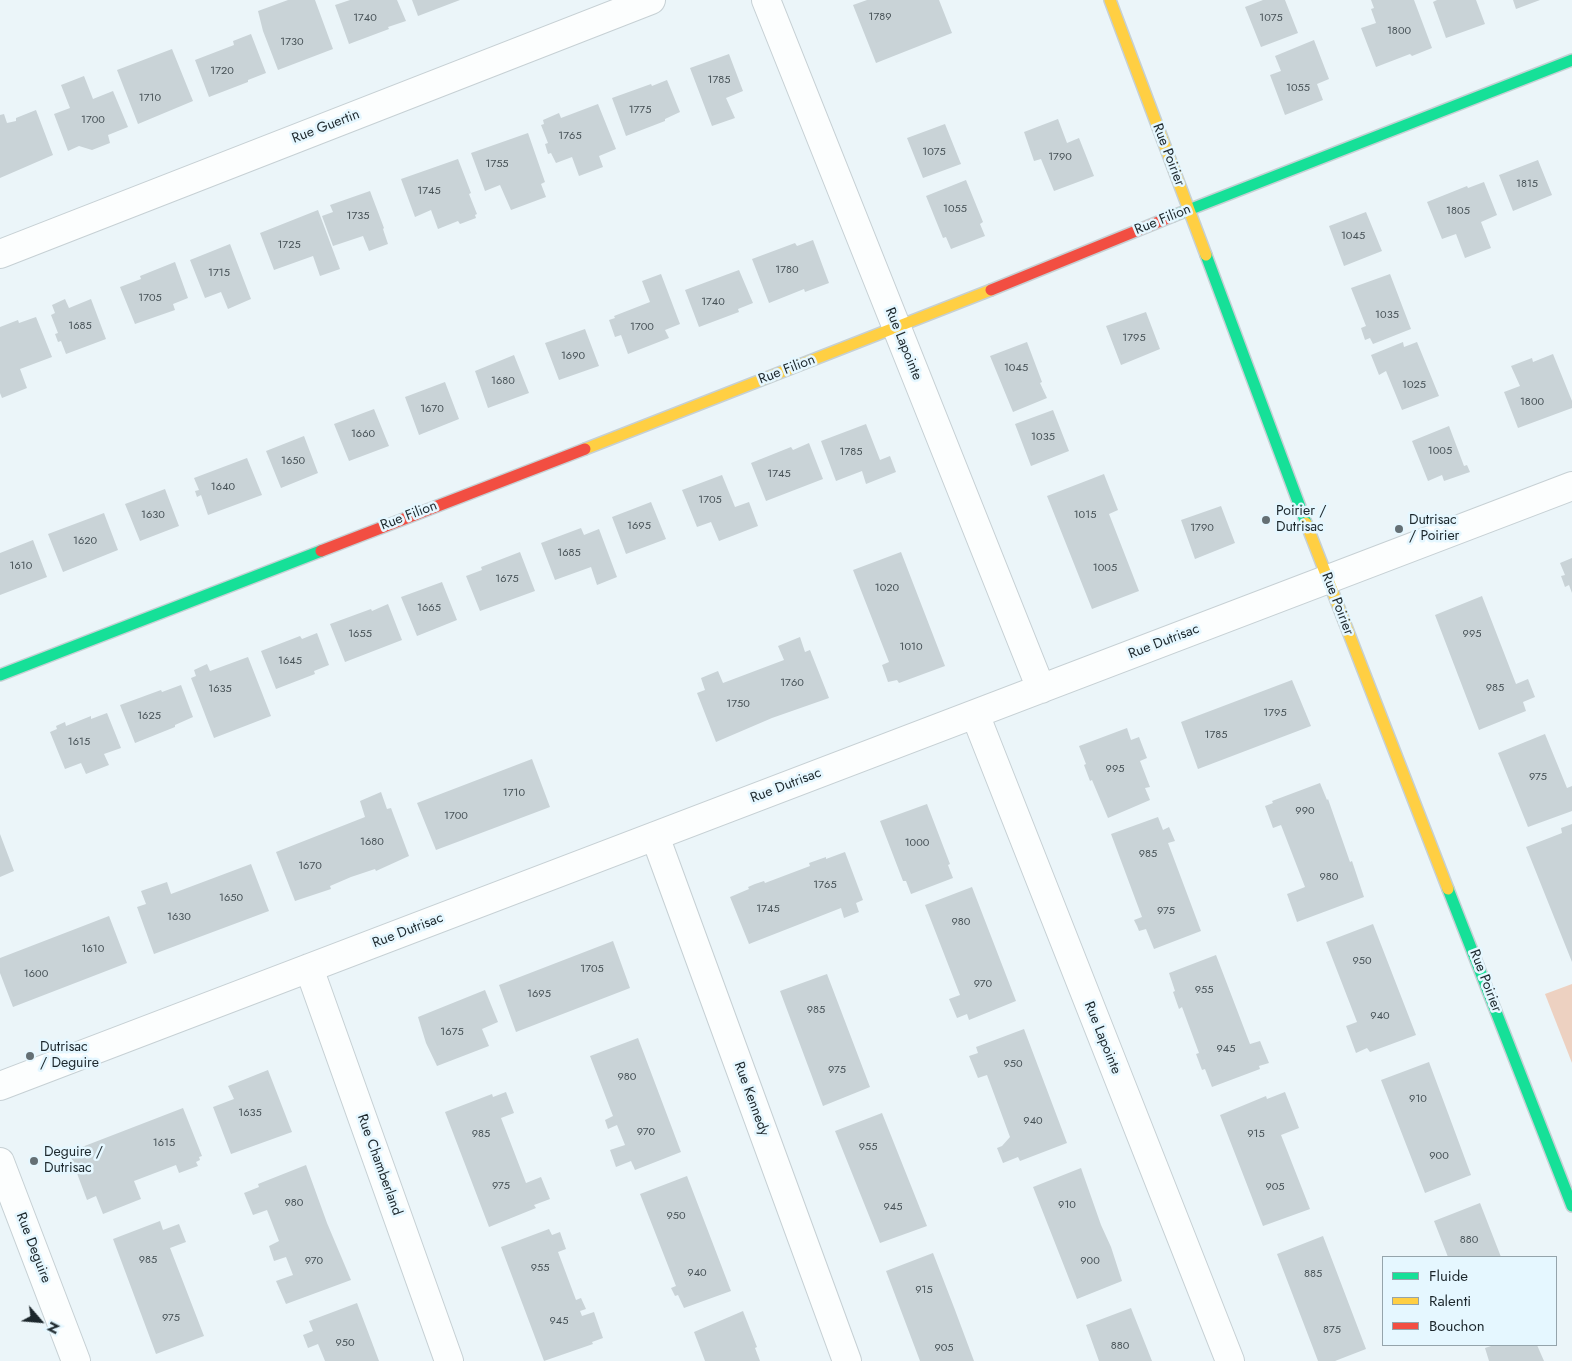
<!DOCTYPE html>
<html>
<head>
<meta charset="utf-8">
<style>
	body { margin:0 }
	#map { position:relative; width:1572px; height:1361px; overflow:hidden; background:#ebf5f9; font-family:Jost,sans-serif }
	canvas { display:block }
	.legend { position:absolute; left:1382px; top:1256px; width:175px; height:90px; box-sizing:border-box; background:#e5f7ff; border:1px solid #95a4ab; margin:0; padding:6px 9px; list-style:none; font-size:15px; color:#1c272c }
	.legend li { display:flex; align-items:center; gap:10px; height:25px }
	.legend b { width:25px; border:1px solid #95a4ab }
	.north { position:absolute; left:15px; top:1296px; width:50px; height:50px; -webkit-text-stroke:4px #e5f7ff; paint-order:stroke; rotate:117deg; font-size:14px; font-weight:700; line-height:20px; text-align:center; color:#1c272c }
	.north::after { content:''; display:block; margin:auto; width:18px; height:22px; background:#1c272c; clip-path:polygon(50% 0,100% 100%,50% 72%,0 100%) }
</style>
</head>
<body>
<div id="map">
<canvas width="1572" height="1361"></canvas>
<ul class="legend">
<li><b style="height:6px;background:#16e098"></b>Fluide</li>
<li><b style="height:6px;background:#ffcf43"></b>Ralenti</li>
<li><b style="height:6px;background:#f24e42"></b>Bouchon</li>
</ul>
<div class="north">N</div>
</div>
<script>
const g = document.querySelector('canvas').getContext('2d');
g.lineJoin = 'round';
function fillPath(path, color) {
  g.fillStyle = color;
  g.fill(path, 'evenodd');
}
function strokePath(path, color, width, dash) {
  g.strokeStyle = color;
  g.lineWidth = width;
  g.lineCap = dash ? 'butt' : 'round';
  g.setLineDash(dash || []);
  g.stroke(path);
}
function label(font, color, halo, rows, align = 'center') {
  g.font = font + ' Jost,sans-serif';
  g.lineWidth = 5;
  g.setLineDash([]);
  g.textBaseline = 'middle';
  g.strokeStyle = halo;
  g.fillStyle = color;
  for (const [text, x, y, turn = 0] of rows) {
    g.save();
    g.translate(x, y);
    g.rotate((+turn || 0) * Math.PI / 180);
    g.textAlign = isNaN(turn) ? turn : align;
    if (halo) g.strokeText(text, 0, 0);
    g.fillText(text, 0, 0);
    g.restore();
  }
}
const green = new Path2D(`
	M 1572,984 L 1572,1063 L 1545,994 Z`);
const building = new Path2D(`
	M 288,0 L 315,0 L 333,49 L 278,70 L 263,31 L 258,11 Z
	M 350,0 L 397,0 L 406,21 L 388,27 L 389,29 L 349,44 L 335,5 Z
	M 412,0 L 460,0 L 418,16 Z
	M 867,0 L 939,0 L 952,33 L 876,63 L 853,5 Z
	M 1263,0 L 1285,0 L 1298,33 L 1261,47 L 1245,7 Z
	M 1371,0 L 1414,0 L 1432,48 L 1412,56 L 1410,54 L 1376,67 L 1361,28 L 1376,23 L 1371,9 L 1374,8 Z
	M 1437,0 L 1476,0 L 1485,24 L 1446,38 L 1433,2 Z
	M 1513,0 L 1540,0 L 1516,9 Z
	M 251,34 L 266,73 L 248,80 L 248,82 L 209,97 L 195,60 L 234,45 L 233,41 Z
	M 1314,40 L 1329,79 L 1317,84 L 1323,100 L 1285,115 L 1270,75 L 1281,71 L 1275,56 Z
	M 172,49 L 193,101 L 138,124 L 117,70 Z
	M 729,54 L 743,91 L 726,98 L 735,118 L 712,126 L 690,68 Z
	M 84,76 L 93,99 L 113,91 L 128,127 L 108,135 L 110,143 L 92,150 L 79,146 L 68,151 L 54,114 L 70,108 L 61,85 Z
	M 667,80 L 680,112 L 665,119 L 665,121 L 626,136 L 612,98 L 651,84 L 652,86 Z
	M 598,104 L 616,149 L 599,156 L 603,167 L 579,176 L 572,157 L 556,163 L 551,153 L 548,154 L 545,144 L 548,143 L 541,125 L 544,124 L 543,120 L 559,113 L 561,118 Z
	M 36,110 L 53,155 L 0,178 L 0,115 L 4,114 L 7,123 L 16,121 L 16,118 Z
	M 1058,119 L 1067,143 L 1079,138 L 1094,176 L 1054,191 L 1041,159 L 1034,161 L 1024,132 Z
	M 945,124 L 961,164 L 923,178 L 907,138 Z
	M 528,133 L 545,182 L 541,184 L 546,197 L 511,210 L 500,185 L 485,191 L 471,153 Z
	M 458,159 L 471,193 L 469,194 L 477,214 L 475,215 L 476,218 L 460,224 L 458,221 L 438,229 L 431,210 L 415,217 L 401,179 Z
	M 1538,160 L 1552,195 L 1513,211 L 1499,175 Z
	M 966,180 L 983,222 L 980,224 L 985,236 L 951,249 L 946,237 L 943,238 L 926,196 Z
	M 1484,182 L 1497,215 L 1481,222 L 1491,248 L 1465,258 L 1456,234 L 1442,239 L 1427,202 L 1467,186 L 1468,188 Z
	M 370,191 L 384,228 L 383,229 L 388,244 L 369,251 L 363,236 L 333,246 L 322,216 L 333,212 L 330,205 Z
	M 318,210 L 340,269 L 320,276 L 313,256 L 274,270 L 260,233 Z
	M 1366,212 L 1382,251 L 1344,266 L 1329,226 Z
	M 813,240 L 829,283 L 805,292 L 804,289 L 769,303 L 752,259 L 795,243 L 797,246 Z
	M 230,244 L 251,299 L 228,309 L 221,292 L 205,298 L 190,260 Z
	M 175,262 L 188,298 L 173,304 L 175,310 L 135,324 L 120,287 L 141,279 L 140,276 Z
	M 739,270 L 753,303 L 738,309 L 739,312 L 699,327 L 685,290 Z
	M 661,274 L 680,324 L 665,330 L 669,338 L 628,354 L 621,335 L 615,337 L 609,320 L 615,318 L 614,316 L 650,302 L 642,281 Z
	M 1390,274 L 1411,329 L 1373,344 L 1370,338 L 1365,340 L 1361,328 L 1366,326 L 1351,288 Z
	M 65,299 L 69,308 L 91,299 L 106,339 L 66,354 L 61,341 L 58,342 L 55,334 L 58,333 L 51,315 L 55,313 L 52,305 Z
	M 1146,312 L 1160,349 L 1121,365 L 1106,326 Z
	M 36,317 L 52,357 L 20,369 L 27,388 L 2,398 L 0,393 L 0,327 L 18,320 L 19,323 Z
	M 585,329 L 599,366 L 559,380 L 545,343 Z
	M 1027,342 L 1042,382 L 1040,383 L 1047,398 L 1013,412 L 990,356 Z
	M 1403,342 L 1404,347 L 1417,342 L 1439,396 L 1402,410 L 1386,371 L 1379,375 L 1371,355 Z
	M 1553,354 L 1572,401 L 1572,408 L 1518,428 L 1504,392 L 1520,386 L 1511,366 L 1532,358 L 1533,362 Z
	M 514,355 L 529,393 L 488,408 L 475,371 Z
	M 445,382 L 459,419 L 419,435 L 405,397 Z
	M 374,409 L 389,446 L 349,461 L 334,424 Z
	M 1053,410 L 1069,451 L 1031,466 L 1015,424 Z
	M 866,424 L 880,460 L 890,456 L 896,472 L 866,484 L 862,471 L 836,481 L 821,441 Z
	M 1449,426 L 1464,466 L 1467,465 L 1470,472 L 1444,481 L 1442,475 L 1428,481 L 1412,441 Z
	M 304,436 L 318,473 L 281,488 L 266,451 Z
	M 809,443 L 823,479 L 766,501 L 751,463 L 791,447 L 793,450 Z
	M 247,458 L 262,495 L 208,515 L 201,495 L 197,497 L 195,491 L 199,490 L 194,478 Z
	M 1104,474 L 1118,510 L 1109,514 L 1139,591 L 1092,609 L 1047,496 Z
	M 722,475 L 735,507 L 749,502 L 758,526 L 719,541 L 711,522 L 697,527 L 682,490 Z
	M 165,489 L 179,526 L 140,541 L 125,504 Z
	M 651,502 L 666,539 L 626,554 L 612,517 Z
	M 1221,506 L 1235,543 L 1195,559 L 1181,520 Z
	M 104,513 L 118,550 L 63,572 L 48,534 Z
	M 581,528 L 584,535 L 599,529 L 617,577 L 597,585 L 591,567 L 555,580 L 541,543 Z
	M 33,540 L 47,577 L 0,595 L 0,553 Z
	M 520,552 L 535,591 L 480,611 L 466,576 L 482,570 L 481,567 Z
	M 901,552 L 945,666 L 899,683 L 897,680 L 888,682 L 882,665 L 889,662 L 853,570 Z
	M 1572,558 L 1572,593 L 1569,585 L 1565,587 L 1561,576 L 1565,575 L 1560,563 Z
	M 442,582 L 457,620 L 417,636 L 401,597 Z
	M 1482,596 L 1516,684 L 1528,679 L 1535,697 L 1523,702 L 1526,711 L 1479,730 L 1435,615 Z
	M 388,604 L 402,640 L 345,662 L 330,624 L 371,609 L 372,611 Z
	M 317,633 L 329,665 L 314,671 L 315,674 L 276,689 L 261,651 L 300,636 L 302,639 Z
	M 800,637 L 805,652 L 810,650 L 829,698 L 772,718 L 716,742 L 697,693 L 705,690 L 701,678 L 718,671 L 723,683 L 784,660 L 778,646 Z
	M 248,657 L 271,716 L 214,738 L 191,678 L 196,676 L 194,670 L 207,664 L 210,671 Z
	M 1292,680 L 1311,726 L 1198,769 L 1181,722 Z
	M 181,685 L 193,717 L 175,725 L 175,727 L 135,743 L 120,705 L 161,690 L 162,692 Z
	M 107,713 L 121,748 L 104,754 L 109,765 L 86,774 L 81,763 L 65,769 L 50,732 L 57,729 L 56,726 L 65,722 L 66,726 L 91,716 L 91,719 Z
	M 1127,728 L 1131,740 L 1139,737 L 1147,758 L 1140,761 L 1150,787 L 1145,788 L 1150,800 L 1108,818 L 1092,780 L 1090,781 L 1084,765 L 1086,764 L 1079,746 Z
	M 1545,734 L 1567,788 L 1572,786 L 1572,811 L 1528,827 L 1498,753 Z
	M 532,759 L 550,807 L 436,850 L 417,803 Z
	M 1320,783 L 1327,800 L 1328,799 L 1350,862 L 1352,861 L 1364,897 L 1297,922 L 1287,894 L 1305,887 L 1281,825 L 1273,828 L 1265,806 L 1273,803 L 1272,801 Z
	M 381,792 L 387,809 L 391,808 L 409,856 L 376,871 L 375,869 L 351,877 L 330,886 L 331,889 L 295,901 L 276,852 L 365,817 L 360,801 Z
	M 927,804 L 950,864 L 948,865 L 953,878 L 911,894 L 906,881 L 903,881 L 880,821 Z
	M 1158,817 L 1163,830 L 1169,827 L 1175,841 L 1168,843 L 1201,931 L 1154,949 L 1146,929 L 1139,931 L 1137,926 L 1134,920 L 1142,917 L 1111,834 Z
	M 1572,824 L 1572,962 L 1526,847 L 1562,833 L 1561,828 Z
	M 0,834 L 14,871 L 0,877 Z
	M 845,852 L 863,900 L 856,903 L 859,912 L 844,918 L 841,908 L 749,944 L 730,897 L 749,889 L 748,887 L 755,884 L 764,881 L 765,883 L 810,866 L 809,863 L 826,857 L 826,859 Z
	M 251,864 L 269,911 L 154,954 L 137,907 L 146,904 L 141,891 L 167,882 L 171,894 Z
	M 972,887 L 1016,1001 L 969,1020 L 967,1014 L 957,1018 L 949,999 L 960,995 L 925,905 Z
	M 109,916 L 127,963 L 13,1007 L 0,973 L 0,958 Z
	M 1373,924 L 1416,1035 L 1370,1052 L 1367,1048 L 1356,1053 L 1346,1026 L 1357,1022 L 1326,942 Z
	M 613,941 L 630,988 L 516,1032 L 499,985 Z
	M 1216,955 L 1250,1044 L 1260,1041 L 1269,1063 L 1259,1066 L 1260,1069 L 1212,1087 L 1205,1069 L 1202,1070 L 1196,1054 L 1199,1053 L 1182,1007 L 1179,1009 L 1173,992 L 1175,991 L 1169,973 Z
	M 827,974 L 870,1087 L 823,1106 L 780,991 Z
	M 485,990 L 498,1022 L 482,1029 L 489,1046 L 437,1066 L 426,1043 L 418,1017 Z
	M 1024,1029 L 1067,1143 L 1020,1161 L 1018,1157 L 1003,1163 L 997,1148 L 1002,1146 L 1010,1137 L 987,1075 L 978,1078 L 969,1056 L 978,1053 L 976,1047 Z
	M 638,1038 L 681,1152 L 635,1170 L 631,1161 L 616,1167 L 610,1150 L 625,1145 L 617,1125 L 608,1129 L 605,1120 L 613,1116 L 590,1056 Z
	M 1429,1062 L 1471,1175 L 1425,1193 L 1381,1080 Z
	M 268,1070 L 292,1132 L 231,1154 L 213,1107 L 234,1099 L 228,1086 Z
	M 506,1092 L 514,1113 L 501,1118 L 526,1183 L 541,1177 L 550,1199 L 534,1205 L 536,1208 L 489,1227 L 445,1112 L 492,1094 L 493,1097 Z
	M 1285,1092 L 1299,1128 L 1281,1135 L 1310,1209 L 1263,1226 L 1220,1115 L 1266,1096 L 1267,1099 Z
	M 183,1108 L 202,1156 L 199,1157 L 200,1160 L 196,1162 L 198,1166 L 179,1173 L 176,1165 L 134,1181 L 141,1199 L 103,1214 L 96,1196 L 87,1200 L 69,1152 Z
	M 882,1113 L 927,1226 L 880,1243 L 835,1131 Z
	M 306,1165 L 327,1223 L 351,1280 L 286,1304 L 276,1281 L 293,1275 L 286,1257 L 274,1261 L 269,1246 L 279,1241 L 267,1210 L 253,1215 L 244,1193 L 259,1187 L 258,1184 Z
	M 1081,1168 L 1101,1225 L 1111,1247 L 1122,1281 L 1077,1299 L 1033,1187 Z
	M 687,1176 L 731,1291 L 684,1308 L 678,1295 L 675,1296 L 671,1288 L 676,1286 L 640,1194 Z
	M 1480,1203 L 1501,1257 L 1448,1257 L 1434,1221 Z
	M 160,1221 L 163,1230 L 179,1224 L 186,1242 L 170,1248 L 204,1336 L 156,1354 L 113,1239 Z
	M 549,1229 L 552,1235 L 560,1232 L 566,1249 L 558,1252 L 576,1300 L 581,1298 L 586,1309 L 580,1311 L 582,1316 L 594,1312 L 603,1338 L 592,1342 L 593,1344 L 544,1361 L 501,1247 Z
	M 1323,1236 L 1366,1349 L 1335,1361 L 1318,1361 L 1277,1254 Z
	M 933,1253 L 955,1310 L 974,1361 L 920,1361 L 886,1271 Z
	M 357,1303 L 379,1361 L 325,1361 L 318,1344 L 308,1348 L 303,1335 L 313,1331 L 309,1321 Z
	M 1131,1308 L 1152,1361 L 1099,1361 L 1086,1325 Z
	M 743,1311 L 757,1347 L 755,1348 L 760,1361 L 705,1361 L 694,1332 Z
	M 1494,1345 L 1537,1345 L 1544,1361 L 1489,1361 L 1485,1348 Z`);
const street = new Path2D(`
	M 766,0 L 1041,689
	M 0,254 L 651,0
	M 975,714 L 1230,1361
	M 655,836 L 847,1361
	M 309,968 L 449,1361
	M 0,1086 L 1572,486
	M 0,1162 L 76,1361`);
const fast = new Path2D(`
	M 1173,216 L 1572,60
	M 1206,255 L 1306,523
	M 0,675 L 321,551
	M 1448,889 L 1572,1206`);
const slow = new Path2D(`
	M 1110,0 L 1206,255
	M 585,449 L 991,290
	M 1306,523 L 1448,889`);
const jam = new Path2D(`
	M 991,290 L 1173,216
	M 321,551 L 585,449`);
const markers = [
	[1266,520,5,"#646f74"],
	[1399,529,5,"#646f74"],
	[30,1056,5,"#646f74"],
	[34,1161,5,"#646f74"]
];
const numberNames = [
	["1789",880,17],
	["1740",365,18],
	["1075",1271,18],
	["1800",1399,31],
	["1730",292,42],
	["1720",222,71],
	["1785",719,80],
	["1055",1298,88],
	["1710",150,98],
	["1775",640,110],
	["1700",93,120],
	["1765",570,136],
	["1075",934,152],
	["1790",1060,157],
	["1755",497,164],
	["1815",1527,184],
	["1745",429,191],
	["1055",955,209],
	["1805",1458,211],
	["1735",358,216],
	["1045",1353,236],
	["1725",289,245],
	["1780",787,270],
	["1715",219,273],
	["1705",150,298],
	["1740",713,302],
	["1035",1387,315],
	["1685",80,326],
	["1700",642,327],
	["1795",1134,338],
	["1690",573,356],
	["1045",1016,368],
	["1680",503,381],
	["1025",1414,385],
	["1800",1532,402],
	["1670",432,409],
	["1660",363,434],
	["1035",1043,437],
	["1005",1440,451],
	["1785",851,452],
	["1650",293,461],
	["1745",779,474],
	["1640",223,487],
	["1705",710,500],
	["1630",153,515],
	["1015",1085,515],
	["1695",639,526],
	["1790",1202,528],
	["1620",85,541],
	["1685",569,553],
	["1610",21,566],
	["1005",1105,568],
	["1675",507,579],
	["1020",887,588],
	["1665",429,608],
	["1655",360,634],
	["995",1472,634],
	["1010",911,647],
	["1645",290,661],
	["1760",792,683],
	["985",1495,688],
	["1635",220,689],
	["1750",738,704],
	["1795",1275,713],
	["1625",149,716],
	["1785",1216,735],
	["1615",79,742],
	["995",1115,769],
	["975",1538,777],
	["1710",514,793],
	["990",1305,811],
	["1700",456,816],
	["1680",372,842],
	["1000",917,843],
	["985",1148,854],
	["1670",310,866],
	["980",1329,877],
	["1765",825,885],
	["1650",231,898],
	["1745",768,909],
	["975",1166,911],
	["1630",179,917],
	["980",961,922],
	["1610",93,949],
	["950",1362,961],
	["1705",592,969],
	["1600",36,974],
	["970",983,984],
	["955",1204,990],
	["1695",539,994],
	["985",816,1010],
	["940",1380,1016],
	["1675",452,1032],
	["945",1226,1049],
	["950",1013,1064],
	["975",837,1070],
	["980",627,1077],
	["910",1418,1099],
	["1635",250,1113],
	["940",1033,1121],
	["970",646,1132],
	["985",481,1134],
	["915",1256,1134],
	["1615",164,1143],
	["955",868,1147],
	["900",1439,1156],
	["975",501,1186],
	["905",1275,1187],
	["980",294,1203],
	["910",1067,1205],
	["945",893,1207],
	["950",676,1216],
	["880",1469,1240],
	["985",148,1260],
	["970",314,1261],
	["900",1090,1261],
	["955",540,1268],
	["940",697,1273],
	["885",1313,1274],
	["915",924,1290],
	["975",171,1318],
	["945",559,1321],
	["875",1332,1330],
	["950",345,1343],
	["880",1120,1346],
	["905",944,1348]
];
const streetNames = [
	["Rue Guertin",326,127,-21],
	["Rue Poirier",1168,155,69],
	["Rue Filion",1163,220,-22],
	["Rue Lapointe",903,344,68],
	["Rue Filion",787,370,-21],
	["Rue Filion",409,516,-21],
	["Rue Poirier",1337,604,69],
	["Rue Dutrisac",1164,642,-21],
	["Rue Dutrisac",786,786,-21],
	["Rue Dutrisac",408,931,-21],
	["Rue Poirier",1485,981,69],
	["Rue Lapointe",1102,1038,68],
	["Rue Kennedy",751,1099,70],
	["Rue Chamberland",379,1165,70],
	["Rue Deguire",33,1248,69]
];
const poiNames = [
	["Poirier /",1276,512],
	["Dutrisac",1276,528],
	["Dutrisac",1409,521],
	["/ Poirier",1409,537],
	["Dutrisac",40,1048],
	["/ Deguire",40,1064],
	["Deguire /",44,1153],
	["Dutrisac",44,1169]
];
fillPath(green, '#edd1c1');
fillPath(building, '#c9d3d7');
strokePath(street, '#c6d0d4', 30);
strokePath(fast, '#c6d0d4', 14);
strokePath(slow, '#c6d0d4', 14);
strokePath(jam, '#c6d0d4', 14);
strokePath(street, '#fcfefe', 28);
strokePath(fast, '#16e098', 11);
strokePath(slow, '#ffcf43', 11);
strokePath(jam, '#f24e42', 11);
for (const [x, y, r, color] of markers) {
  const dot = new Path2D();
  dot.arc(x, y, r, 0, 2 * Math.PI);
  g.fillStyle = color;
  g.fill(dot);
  strokePath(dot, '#e5f7ff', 2);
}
label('11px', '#475257', null, numberNames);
label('14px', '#1c272c', '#e5f7ff', streetNames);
label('14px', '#1c272c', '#e5f7ff', poiNames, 'left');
</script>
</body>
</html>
